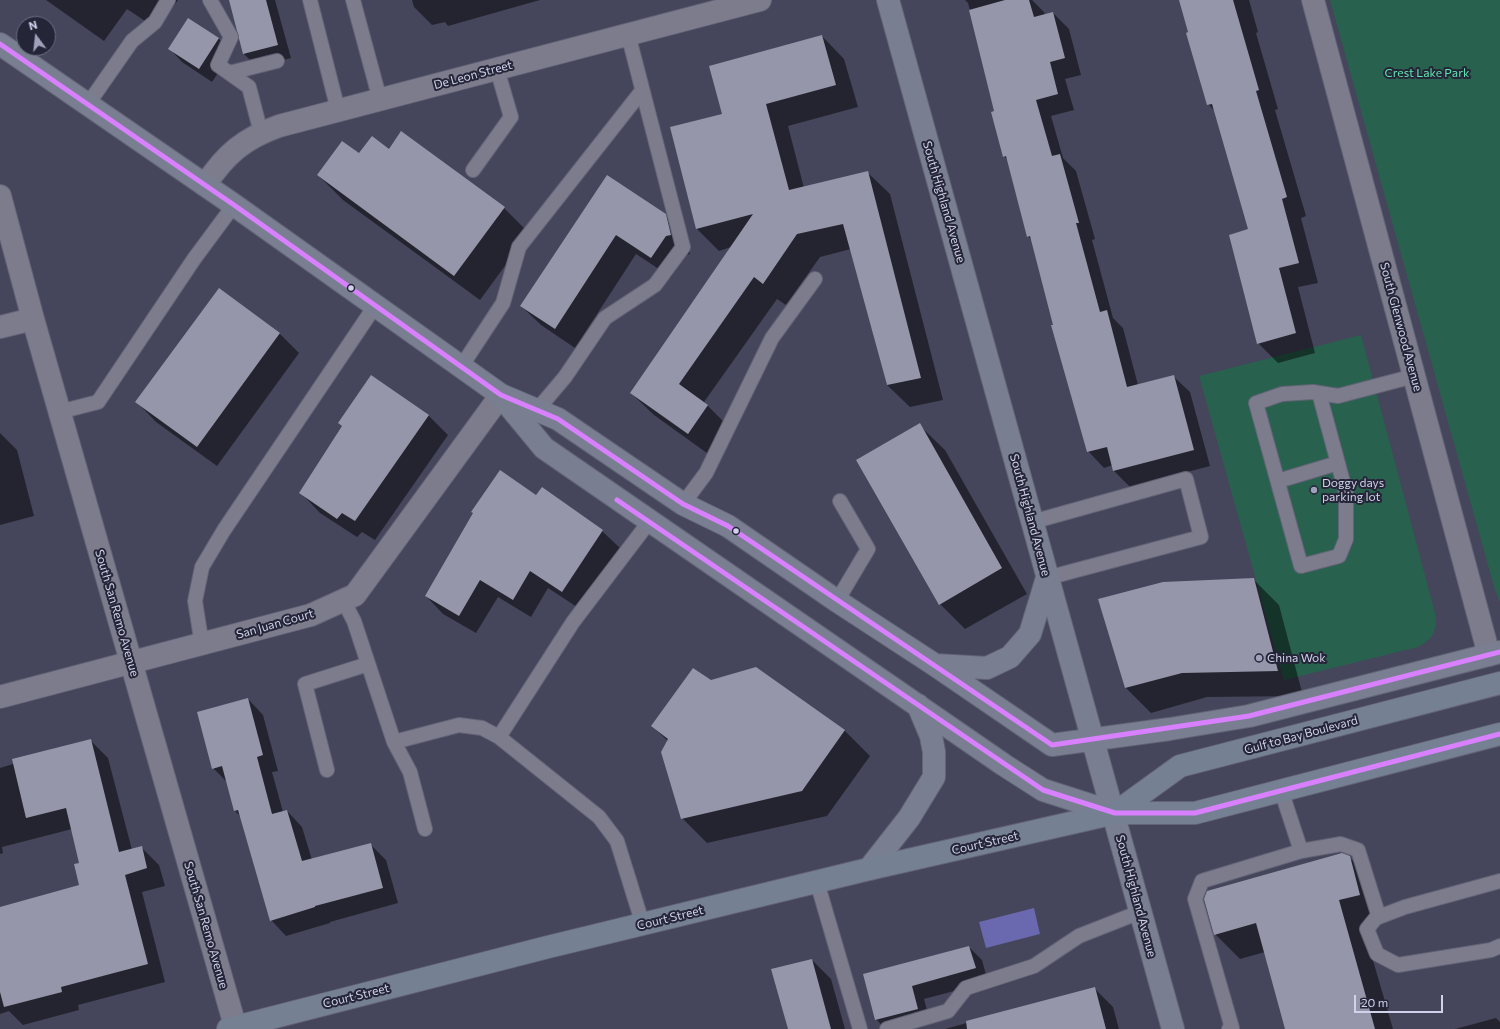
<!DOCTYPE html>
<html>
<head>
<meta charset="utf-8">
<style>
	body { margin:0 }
	#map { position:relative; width:1500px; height:1029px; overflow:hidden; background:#45455b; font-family:Commissioner,sans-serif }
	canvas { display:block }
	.north { position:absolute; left:16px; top:16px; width:40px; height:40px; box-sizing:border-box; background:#252538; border:1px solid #696a80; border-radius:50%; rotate:345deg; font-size:11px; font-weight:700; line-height:16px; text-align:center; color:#d0d1eb }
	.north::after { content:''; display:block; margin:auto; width:14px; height:18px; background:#9fa0b9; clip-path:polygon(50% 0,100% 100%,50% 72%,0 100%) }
	.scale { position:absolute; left:1354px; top:995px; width:89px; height:18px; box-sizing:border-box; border:2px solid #d0d1eb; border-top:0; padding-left:5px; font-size:12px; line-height:14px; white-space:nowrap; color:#d0d1eb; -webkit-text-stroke:3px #252538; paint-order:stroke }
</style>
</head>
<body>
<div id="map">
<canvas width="1500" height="1029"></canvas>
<div class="north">N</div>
<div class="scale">20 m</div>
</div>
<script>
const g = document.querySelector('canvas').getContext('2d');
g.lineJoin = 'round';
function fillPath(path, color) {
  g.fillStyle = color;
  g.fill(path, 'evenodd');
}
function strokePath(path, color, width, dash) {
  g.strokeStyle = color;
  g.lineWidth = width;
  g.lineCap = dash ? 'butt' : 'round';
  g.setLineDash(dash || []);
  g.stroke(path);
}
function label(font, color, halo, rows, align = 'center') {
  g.font = font + ' Commissioner,sans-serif';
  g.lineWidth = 4;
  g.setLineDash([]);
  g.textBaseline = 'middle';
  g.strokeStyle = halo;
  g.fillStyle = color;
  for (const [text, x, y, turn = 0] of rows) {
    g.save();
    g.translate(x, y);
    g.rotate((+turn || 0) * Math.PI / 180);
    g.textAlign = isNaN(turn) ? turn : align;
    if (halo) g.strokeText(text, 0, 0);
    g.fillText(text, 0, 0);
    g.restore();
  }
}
const green = new Path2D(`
	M 1330,0 L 1500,0 L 1500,602 L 1495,590 Z
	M 1361,335 L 1436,617 C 1436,633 1432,639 1418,647 L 1284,680 L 1199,376 Z`);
const water = new Path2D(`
	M 1034,908 L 1040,934 L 986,948 L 979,922 Z`);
const shadow = new Path2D(`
	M 46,0 L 178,0 L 157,29 L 127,9 L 104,41 Z
	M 230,0 L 275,0 L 291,58 L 257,67 L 244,54 Z
	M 412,0 L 540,0 L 448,26 L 445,22 L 432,25 L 414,7 Z
	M 965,0 L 1032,0 L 1044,12 L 1045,15 L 1053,13 L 1069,29 L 1081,75 L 1065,79 L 1074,110 L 1051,116 L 1063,158 L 1076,171 L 1095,239 L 1092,240 L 1113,318 L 1123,328 L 1138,385 L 1173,376 L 1190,392 L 1210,466 L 1130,487 L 1114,471 L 1113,465 L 1104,468 L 1088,451 L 1033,241 L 1028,236 L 1008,160 L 1004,156 L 996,112 L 968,3 Z
	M 1180,0 L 1249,0 L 1258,32 L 1256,33 L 1278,109 L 1275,110 L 1306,216 L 1301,218 L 1318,283 L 1298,287 L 1315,353 L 1278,363 L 1258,343 L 1250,230 L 1215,111 L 1208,104 Z
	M 188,19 L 219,39 L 232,52 L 212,82 L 182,62 L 169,48 Z
	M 822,36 L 844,59 L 858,107 L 788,126 L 804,188 L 867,172 L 890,194 L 943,400 L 910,407 L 887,385 L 851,249 L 820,257 L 786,305 L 777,299 L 704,402 L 730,428 L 711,456 L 654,415 L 631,393 L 731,247 L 719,251 L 696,228 L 723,114 Z
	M 389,150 L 504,208 L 529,233 L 480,300 L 343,200 L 318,175 L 359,155 Z
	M 607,176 L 665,215 L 685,235 L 690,254 L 685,255 L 671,277 L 636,254 L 575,348 L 541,325 L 521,306 Z
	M 219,290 L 280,334 L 299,353 L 217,466 L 156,422 L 137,402 Z
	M 371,376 L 429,416 L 448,435 L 375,540 L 362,532 L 357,537 L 320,513 L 301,493 L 343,427 L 339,423 Z
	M 919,425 L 945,450 L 1027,594 L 965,629 L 940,604 Z
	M 0,433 L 17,450 L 34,516 L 0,525 Z
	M 536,496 L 602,531 L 620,548 L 580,609 L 548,588 L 531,617 L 498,597 L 476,633 L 443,614 L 426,596 L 474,513 Z
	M 1254,580 L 1279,605 L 1303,696 L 1207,697 L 1151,713 L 1126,688 L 1099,600 Z
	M 756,668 L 845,731 L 870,756 L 827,816 L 707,843 L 682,818 L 668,741 L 652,726 L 711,682 Z
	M 248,699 L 263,715 L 278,771 L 272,772 L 283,812 L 287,811 L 302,827 L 312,860 L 370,844 L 386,860 L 398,903 L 330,922 L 330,923 L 286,936 L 271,920 L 241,817 L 235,811 L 228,783 L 213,768 Z
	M 90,740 L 108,758 L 132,850 L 141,847 L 159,865 L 165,886 L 142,892 L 165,982 L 78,1005 L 79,1010 L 23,1025 L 9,1011 L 0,1014 L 0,908 L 81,885 L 80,863 L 72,829 L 2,847 L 3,853 L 0,854 L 0,768 Z
	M 1349,857 L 1374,882 L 1385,920 L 1363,926 L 1393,1029 L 1286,1029 L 1265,952 L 1240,959 L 1215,934 Z
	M 969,947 L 982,960 L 988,982 L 924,999 L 930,1022 L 885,1029 L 876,1019 L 864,975 Z
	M 812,960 L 831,979 L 845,1029 L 789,1029 Z
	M 1094,988 L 1113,1007 L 1119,1029 L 945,1029 Z
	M 1496,1018 L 1500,1022 L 1500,1029 L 1455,1029 Z`);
const building = new Path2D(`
	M 229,0 L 266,0 L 278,45 L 243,54 Z
	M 1005,0 L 1029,0 L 1034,17 L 1053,12 L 1065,58 L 1050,62 L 1058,94 L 1036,100 L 1052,156 L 1060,154 L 1079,223 L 1076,223 L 1100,312 L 1107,310 L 1127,387 L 1174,375 L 1194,450 L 1113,471 L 1107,447 L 1087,452 L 1051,325 L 1053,325 L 1030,236 L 1027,237 L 1006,156 L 1003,157 L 991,112 L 994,111 L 969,10 Z
	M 1179,0 L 1233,0 L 1259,90 L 1256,91 L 1287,197 L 1282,199 L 1299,263 L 1279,268 L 1296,333 L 1257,344 L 1229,235 L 1248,229 L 1212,104 L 1207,105 L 1186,33 L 1188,32 Z
	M 188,18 L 219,38 L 199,69 L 168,49 Z
	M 822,35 L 836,85 L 766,104 L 789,190 L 868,171 L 921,378 L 887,385 L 843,224 L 797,234 L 763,284 L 754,277 L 679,384 L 708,405 L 688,434 L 630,393 L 753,214 L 696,229 L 670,127 L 722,114 L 709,66 Z
	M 401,131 L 505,207 L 454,276 L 317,175 L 342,141 L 359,153 L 372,136 L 389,149 Z
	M 607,175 L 666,214 L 671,235 L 666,236 L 651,258 L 616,235 L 555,329 L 520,306 Z
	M 219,288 L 280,333 L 197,447 L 135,402 Z
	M 371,375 L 429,415 L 355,521 L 342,513 L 337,519 L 299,493 L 342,426 L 338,423 Z
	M 920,423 L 1002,568 L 939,605 L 856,460 Z
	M 500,470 L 536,495 L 542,487 L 603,530 L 562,592 L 530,571 L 513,600 L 480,580 L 459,616 L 425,596 L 473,513 L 471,512 Z
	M 1254,578 L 1278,671 L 1182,673 L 1125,688 L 1098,599 L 1163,582 Z
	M 756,667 L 845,730 L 802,791 L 681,819 L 661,752 L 668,739 L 651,726 L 693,668 L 711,680 Z
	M 248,698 L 263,755 L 257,757 L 272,814 L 287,810 L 302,861 L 371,843 L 383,888 L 315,906 L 315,907 L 270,921 L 238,810 L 234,811 L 222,766 L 212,769 L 197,712 Z
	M 91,739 L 119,852 L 142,846 L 147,868 L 125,875 L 148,964 L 61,987 L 62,992 L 4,1007 L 0,992 L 0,907 L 79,885 L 74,864 L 79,863 L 66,808 L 26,818 L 12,759 Z
	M 1342,853 L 1350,856 L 1360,895 L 1339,900 L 1375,1029 L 1285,1029 L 1256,923 L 1214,935 L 1204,899 L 1207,891 Z
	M 969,946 L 976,968 L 912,986 L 918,1009 L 875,1020 L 863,974 Z
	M 812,959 L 831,1029 L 788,1029 L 771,969 Z
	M 1095,987 L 1106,1029 L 967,1029 L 966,1021 Z`);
const lane = new Path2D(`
	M 210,0 L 231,37 L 218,65 L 249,87 L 261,133
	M 310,0 L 338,110
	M 353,0 L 380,100
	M 229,73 L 277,61
	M 88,104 L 132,41 L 155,22 L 168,0
	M 473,170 L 511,117 L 497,69
	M 461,367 L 503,303 L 519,247 L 641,92
	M 1319,393 L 1346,493 L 1346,539 L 1339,556 L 1301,566 L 1256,403 L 1282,394 L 1313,392 L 1338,396 L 1414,376
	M 537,410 L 565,377 L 605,318 L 655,285 L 683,247 L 628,34
	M 59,412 L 98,402 L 194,259 L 234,205
	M 1278,481 L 1338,463
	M 683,504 L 706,473 L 772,338 L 815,279
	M 1032,522 L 1186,479 L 1201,537 L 1047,578
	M 343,600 L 354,621 L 394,742 L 459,725 L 482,728 L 499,737
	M 837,601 L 868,549 L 840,501
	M 202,645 L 195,601 L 202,567 L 224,530 L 375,306
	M 394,742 L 410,772 L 425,829
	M 327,770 L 305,684 L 368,664
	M 1301,851 L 1341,844 L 1358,850 L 1379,917
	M 1500,881 L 1405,907 L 1376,918 L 1367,929 L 1377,954 L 1398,965 L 1491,950 L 1500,946
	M 817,882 L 860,1029
	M 643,925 L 617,841 L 599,817 L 499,737 L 573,622 L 649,522
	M 887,1029 L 948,1011 L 966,988 L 1034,966 L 1079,936 L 1140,912
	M 1229,1029 L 1232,1028 L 1195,899 L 1202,881 L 1301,851 L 1281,790`);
const street = new Path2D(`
	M 1313,0 L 1489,655
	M 205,185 C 226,154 243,139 279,126 L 760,0
	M 0,196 L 33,319 L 236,1029
	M 0,327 L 33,319
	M 0,697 L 311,615 L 355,595 L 501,395`);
const secondary = new Path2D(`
	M 888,0 C 982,343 1078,686 1173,1029
	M 0,44 L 234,205 L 501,395 L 558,419 L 683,504 L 728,526 L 837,601 L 935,665 L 1052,745 L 1170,729 L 1249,716 L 1500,652
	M 501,396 L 544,448 L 1004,765 L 1043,790 L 1115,813
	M 935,665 L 987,668 L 1010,657 L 1030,634 L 1047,578
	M 869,869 L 909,818 L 934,777 L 934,752 L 931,736 L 918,705`);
const primary = new Path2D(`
	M 1115,813 L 1180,766 L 1500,683
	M 228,1029 L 548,947 L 869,869 L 1115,813 L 1195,813 L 1500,734`);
const bus1 = new Path2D(`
	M 0,44 L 234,205 L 501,395 L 558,419 L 683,504 L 728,526 L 1052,745 L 1249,716 L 1500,652
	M 617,500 L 1043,790 L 1115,813 L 1195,813 L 1500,734`);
const markers = [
	[351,288,3.5,"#d0d1eb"],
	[1314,490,4,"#9fa0b9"],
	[736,531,3.5,"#d0d1eb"],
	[1259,658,4,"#9fa0b9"]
];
const parkNames = [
	["Crest Lake Park",1427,73]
];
const streetNames = [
	["De Leon Street",473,75,-15],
	["South Highland Avenue",944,202,74],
	["South Glenwood Avenue",1401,327,75],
	["South Highland Avenue",1030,515,75],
	["South San Remo Avenue",117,613,74],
	["San Juan Court",275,624,-16],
	["Gulf to Bay Boulevard",1301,735,-15],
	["Court Street",985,843,-13],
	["South Highland Avenue",1136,896,75],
	["Court Street",670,918,-14],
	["South San Remo Avenue",206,925,74],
	["Court Street",356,996,-14]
];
const poiNames = [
	["Doggy days",1322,483],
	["parking lot",1322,497],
	["China Wok",1267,658]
];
fillPath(green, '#28624e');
fillPath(water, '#6a68ae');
fillPath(shadow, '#0007');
fillPath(building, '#9696aa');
strokePath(lane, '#636377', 16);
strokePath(street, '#636377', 24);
strokePath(secondary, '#636377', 24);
strokePath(primary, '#636377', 24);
strokePath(lane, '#7c7c8d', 14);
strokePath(street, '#7c7c8d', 22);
strokePath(secondary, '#797f90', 22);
strokePath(primary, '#758192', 22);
strokePath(bus1, '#d880ff', 5);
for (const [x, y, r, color] of markers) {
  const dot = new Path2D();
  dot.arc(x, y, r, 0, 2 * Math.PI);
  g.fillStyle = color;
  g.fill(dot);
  strokePath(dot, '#252538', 1.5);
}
label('12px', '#5fe6af', '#252538', parkNames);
label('12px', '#d0d1eb', '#252538', streetNames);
label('12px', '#d0d1eb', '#252538', poiNames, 'left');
</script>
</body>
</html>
